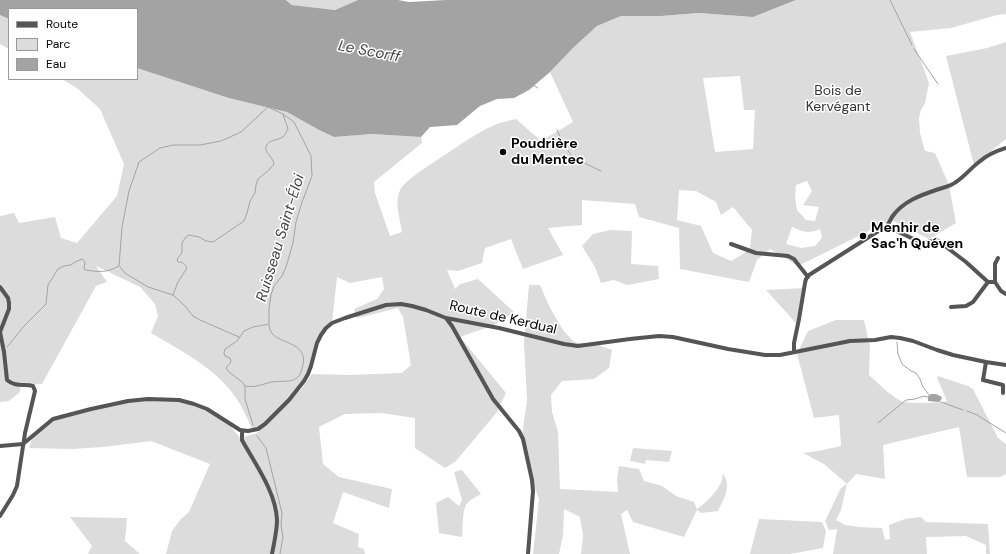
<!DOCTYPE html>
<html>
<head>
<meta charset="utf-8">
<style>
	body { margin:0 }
	#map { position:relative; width:1006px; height:554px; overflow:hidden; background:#fff; font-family:"DM Sans",sans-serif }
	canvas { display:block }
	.legend { position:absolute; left:8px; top:8px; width:130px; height:72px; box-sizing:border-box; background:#fff; border:1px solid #999; margin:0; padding:5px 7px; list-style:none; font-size:12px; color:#000 }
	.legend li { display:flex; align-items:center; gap:8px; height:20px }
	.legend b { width:20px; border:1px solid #999 }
</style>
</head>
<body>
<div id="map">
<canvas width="1006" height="554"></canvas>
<ul class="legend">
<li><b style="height:5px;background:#555"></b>Route</li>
<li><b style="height:11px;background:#dcdcdc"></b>Parc</li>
<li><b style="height:11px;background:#a3a3a3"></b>Eau</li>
</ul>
</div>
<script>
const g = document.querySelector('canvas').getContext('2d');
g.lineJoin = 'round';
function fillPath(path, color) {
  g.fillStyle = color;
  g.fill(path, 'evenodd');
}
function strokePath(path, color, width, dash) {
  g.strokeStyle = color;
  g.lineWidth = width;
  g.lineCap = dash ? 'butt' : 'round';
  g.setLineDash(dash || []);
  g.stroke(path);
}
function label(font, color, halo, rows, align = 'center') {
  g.font = font + ' "DM Sans",sans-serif';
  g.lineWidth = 3;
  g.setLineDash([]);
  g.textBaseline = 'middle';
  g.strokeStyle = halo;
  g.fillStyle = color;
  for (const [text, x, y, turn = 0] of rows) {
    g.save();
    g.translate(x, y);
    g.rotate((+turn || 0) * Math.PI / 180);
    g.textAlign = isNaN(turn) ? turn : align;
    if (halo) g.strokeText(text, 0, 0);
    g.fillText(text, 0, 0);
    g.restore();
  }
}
const green = new Path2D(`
	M 287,0 L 358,0 L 335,10 L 292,5 Z
	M 796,0 L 1006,0 L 1006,14 L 997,15 L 951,28 L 910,32 L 929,83 L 925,103 L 921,110 L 919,118 L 920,133 L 925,151 L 935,153 L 949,185 L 956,223 L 929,239 L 891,220 L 798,266 L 770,249 L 757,260 L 749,282 L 680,269 L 679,228 L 639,217 L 635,204 L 582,200 L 582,225 L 548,228 L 563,255 L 523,269 L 511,239 L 485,248 L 482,263 L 458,271 L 447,270 L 455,289 L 460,284 L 478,279 L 514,312 L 494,325 L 460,337 L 506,393 L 497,412 L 456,461 L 445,468 L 415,448 L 415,418 L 381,413 L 345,414 L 319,427 L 323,464 L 339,477 L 392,489 L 389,508 L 343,492 L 333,523 L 359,534 L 358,547 L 364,549 L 365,554 L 166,554 L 172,531 L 180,520 L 189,512 L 210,464 L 151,441 L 103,447 L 72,449 L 29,448 L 33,436 L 53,419 L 128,401 L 163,399 L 194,404 L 227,422 L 240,438 L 257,433 L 266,424 L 253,431 C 248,420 243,408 236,398 C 216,368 181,351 151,333 L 158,316 L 155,304 L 140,287 L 96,266 L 107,282 L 96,286 L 42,384 L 28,385 L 21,382 L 20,392 L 9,401 L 0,402 L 0,216 L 14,213 L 19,223 L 55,217 L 61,238 L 77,243 L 117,196 L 124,164 L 100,109 L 78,89 L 62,79 L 137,79 L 137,68 L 287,112 L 319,130 L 334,137 L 372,134 L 421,137 L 422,143 L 374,182 L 375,193 L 390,236 L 402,232 C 400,219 394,203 400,190 C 405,180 430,165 440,158 C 458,147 475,133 495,125 C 501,122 509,121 516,119 L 541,141 L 573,122 L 550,72 L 573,48 L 597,26 L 621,16 L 661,16 L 699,13 L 753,17 ZM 740,76 L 744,110 L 755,110 L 753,149 L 715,152 L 703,78 ZM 807,181 L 812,191 L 803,205 L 819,207 L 815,221 L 806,220 L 797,210 L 795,197 L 796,185 ZM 679,190 L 696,191 L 716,202 L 721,215 L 733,207 L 752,230 L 750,248 L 743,254 L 731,261 L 713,253 L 701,226 L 677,220 ZM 792,227 C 803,232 808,234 820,229 L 822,238 L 815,246 L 801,248 L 786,244 ZM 337,277 L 350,283 L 382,277 L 384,289 L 377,299 L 354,309 L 357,318 L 398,308 L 403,317 L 411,365 L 402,373 L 349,375 L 312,374 L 302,388 L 274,416 L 304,381 L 321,335 L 332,323 Z
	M 0,15 L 9,19 L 9,49 L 0,44 Z
	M 1006,42 L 1006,139 L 974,165 L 946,56 L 987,48 Z
	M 611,230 L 632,231 L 631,264 L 658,266 L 659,279 L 627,285 L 614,280 L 601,283 L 595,267 L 582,246 L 593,234 Z
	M 529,285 L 540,285 L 550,308 L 563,330 L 574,342 L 601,346 L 612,350 L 609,368 L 594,379 L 562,381 L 551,395 L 552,412 L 558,432 L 560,489 L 618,492 L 617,479 L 619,466 L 639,469 L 644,481 L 662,486 L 676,496 L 694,502 L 697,509 C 705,504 719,490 722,480 C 722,478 722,476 723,474 C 732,486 724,499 718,511 L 701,513 L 697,510 L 684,537 L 633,522 L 627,510 L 621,514 L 630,554 L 581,554 L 583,536 L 580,517 L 564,509 L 563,535 L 559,554 L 533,554 L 539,499 L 532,480 L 522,436 L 527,400 L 524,343 Z
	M 804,288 L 796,323 L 766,290 Z
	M 836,320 L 864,320 L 870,347 L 869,375 C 878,383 891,396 901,401 C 906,404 941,403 947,401 L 937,378 L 938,376 L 968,386 L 973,389 L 998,438 L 1006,444 L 1006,474 L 1000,477 L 967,477 L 959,427 L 883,445 L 885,479 L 856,474 L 847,484 L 841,510 L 836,520 L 845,525 L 859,527 L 882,528 L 885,540 L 890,539 L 889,525 L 905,519 L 921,517 L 926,522 L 988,524 L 990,554 L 986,554 L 986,545 L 966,536 L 926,537 L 927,554 L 833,554 L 837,529 L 829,530 L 825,521 L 841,488 L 847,484 L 824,464 L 803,453 L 818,451 L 841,446 L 839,415 L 814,418 L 797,354 L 808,331 Z
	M 633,448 L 672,451 L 669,462 L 646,460 L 645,464 L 630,461 Z
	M 462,470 L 481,494 C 476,497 469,500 466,505 C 462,512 463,529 462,537 L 439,533 L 436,503 L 448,497 L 459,506 L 462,500 L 454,472 Z
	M 70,517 L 127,518 L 125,541 L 140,554 L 88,554 L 92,546 Z
	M 759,519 L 822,522 L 826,531 L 823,548 L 790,554 L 750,554 Z`);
const water = new Path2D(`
	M 0,0 L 286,0 L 292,5 L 335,10 L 358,0 L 398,0 L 409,2 L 446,0 L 796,0 L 753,17 L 699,13 L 661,16 L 621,16 L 597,26 L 573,48 L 550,72 L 529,90 L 514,98 L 497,99 L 480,106 L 457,125 L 430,127 L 421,137 L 372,134 L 334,137 L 319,130 L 287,112 L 229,98 L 137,68 L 137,9 L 9,9 L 9,19 L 0,15 Z
	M 931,394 L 936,394 L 942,397 L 941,400 L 939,402 L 928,401 L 928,396 Z`);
const stream = new Path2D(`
	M 890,0 L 912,45
	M 914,49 L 938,84
	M 533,85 L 538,88
	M 557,130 L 564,146
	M 568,151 L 574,158 L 601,171
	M 120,267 L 125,273 L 148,287 L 173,295 L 185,306 L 193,316 L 200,320 L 239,337
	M 173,295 L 178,282 L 187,268 C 185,264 183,262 178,262 L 177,259 L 182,253 L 182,243 L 185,238 L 189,235 L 199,237 L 206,241 L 213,242 L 244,221 L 247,213 L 250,201 L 255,193 L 256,185 L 258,179 L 270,169 L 274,164 C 273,157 264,152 266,147 C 268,139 277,141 283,137 C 285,135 286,132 288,129 L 283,114
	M 897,342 L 898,354 L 902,364 L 911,371 L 916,373 L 920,379 L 923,387 L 929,395
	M 7,347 L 25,325 L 46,304 L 48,285 L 58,269 L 64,266 L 71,265 L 75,262 L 82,259 L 85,262 L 84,268 L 85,270 C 99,272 106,273 119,266 L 122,227 L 129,191 L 139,162 L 160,148 L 173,145 L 200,145 L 221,141 L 241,132 L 268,107
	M 245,386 C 256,388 262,384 272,382 C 285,380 299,385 302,368 C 304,363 304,358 302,353 C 294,339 270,343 269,325
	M 941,402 L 963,410
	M 967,411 L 977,415 L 1006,433
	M 878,423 L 906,400 L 915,399 L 924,396 L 928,397
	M 253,425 L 245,399 L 245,386 L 242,382 L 229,372 L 226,368 L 231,362 L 230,358 L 225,356 L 224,353 L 225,349 L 237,341 L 244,331 L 253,327 L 269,324 L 269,308 L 271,295 L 274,286 L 282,276 L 286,267 L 293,243 L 296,222 L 302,202 L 312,176 L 311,156 L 294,122 L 283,114 L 268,107
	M 257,436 L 266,448 L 282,513 L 281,525 L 283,537 L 280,554`);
const minor = new Path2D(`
	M 886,228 L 890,228 L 922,243 L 937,240 L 966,262 L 988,282
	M 731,244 L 756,253 L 788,256 L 794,259 L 797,263 L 808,277
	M 998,258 L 995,264 L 995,282 L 1001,291 L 1006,294
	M 0,287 L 8,298 L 9,303 L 9,309 L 0,332 L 4,352 L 7,380 C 15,387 24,384 33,386 L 35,391 L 25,433 L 17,486 L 13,495 L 0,516
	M 951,307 L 966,306 L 973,302 L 988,282 L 995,282
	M 446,318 L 452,326 L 493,399 L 519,431 L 523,439 L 532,480 L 533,491 L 528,554
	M 794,352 L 794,343 L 799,319 L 805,283 L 806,279 L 809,275 L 880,230 L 886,228 C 888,224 890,221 892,217 C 903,201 921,195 939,189 C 945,187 951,186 956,182 C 964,177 971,168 979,162 C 987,155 996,151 1006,148
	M 986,362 L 983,380 L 1003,385 L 1003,393
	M 242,431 L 242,440 C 255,464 276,492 277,520 C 277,531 274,543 272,554
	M 0,446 L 23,444 L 53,419 L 91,409 L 128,401 L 148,399 L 179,400 L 194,404 L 207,409 L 240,430 L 248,431 L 258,429 L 265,424 L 289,400 L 304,381 L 308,374 L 311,366 L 317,343 L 321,335 L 326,328 L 332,323 L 345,318 L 386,305 L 401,304 L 412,306 L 426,310 L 446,318 L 499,328 L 564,344 L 578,346 L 630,339 L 659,336 L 673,337 L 728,349 L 765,355 L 780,355 L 850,341 L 875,340 L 891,337 L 900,338 L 913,341 L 937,350 L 953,355 L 986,362 L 1006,365`);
const markers = [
	[503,152,4,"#000"],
	[863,236,4,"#000"]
];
const parkNames = [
	["Bois de",838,91],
	["Kervégant",838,107]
];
const poiNames = [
	["Poudrière",511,144],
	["du Mentec",511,160],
	["Menhir de",871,228],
	["Sac'h Quéven",871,244]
];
const streetNames = [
	["Route de Kerdual",503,318,13]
];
const waterNames = [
	["Le Scorff",369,52,11],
	["Ruisseau Saint-Éloi",281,238,-73]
];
fillPath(green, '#dcdcdc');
fillPath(water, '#a3a3a3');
strokePath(stream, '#a3a3a3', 1);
strokePath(minor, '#555', 4);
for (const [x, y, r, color] of markers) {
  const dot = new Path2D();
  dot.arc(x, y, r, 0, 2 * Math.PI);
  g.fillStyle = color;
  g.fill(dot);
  strokePath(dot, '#fff', 1.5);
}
label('14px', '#333', '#fff', parkNames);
label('bold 14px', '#000', '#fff', poiNames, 'left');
label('14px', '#000', '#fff', streetNames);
label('italic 15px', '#444', '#fff', waterNames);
</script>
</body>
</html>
